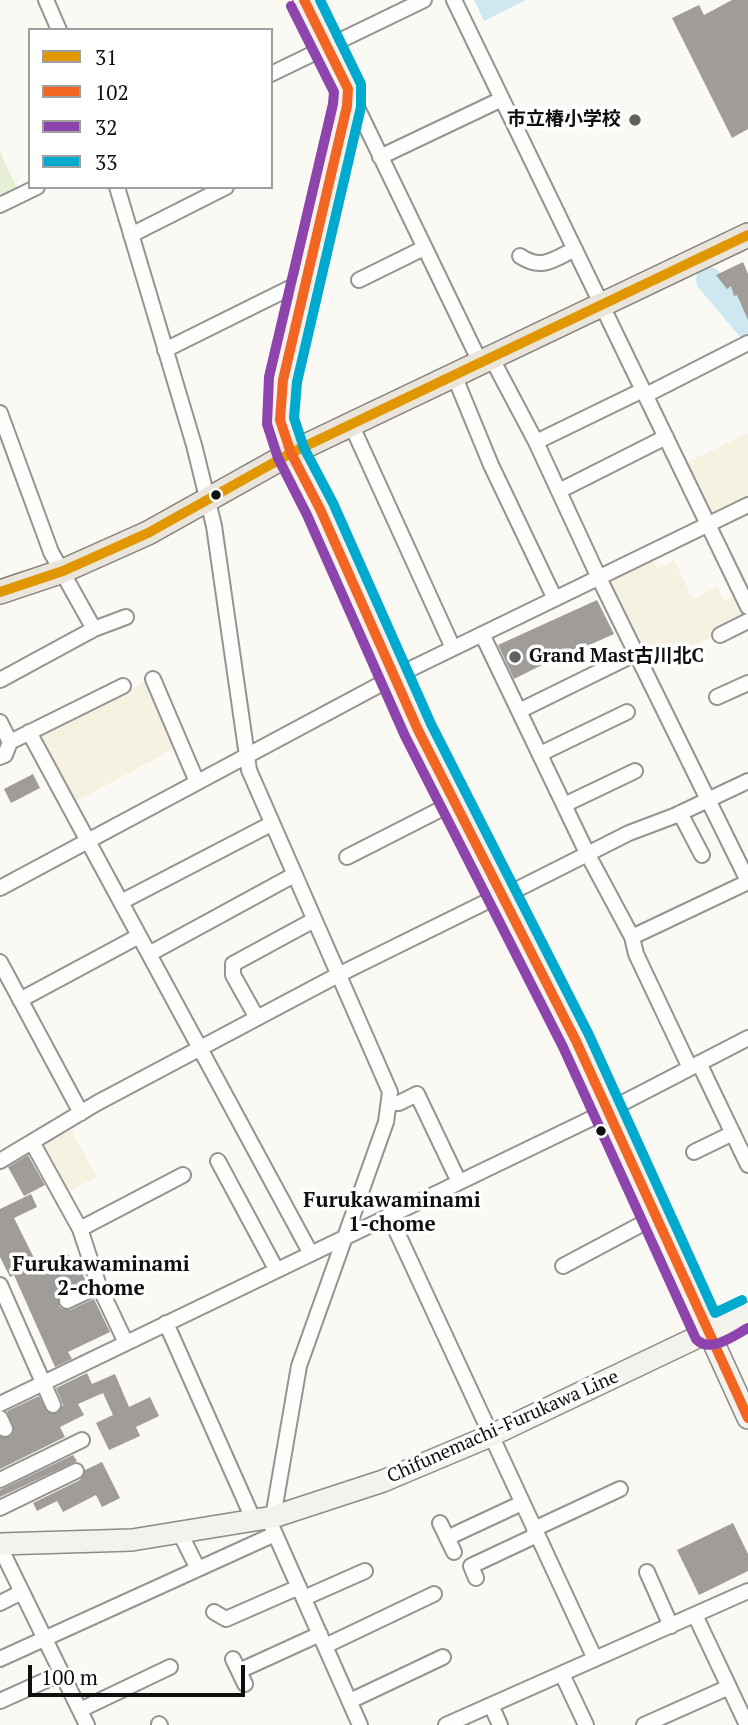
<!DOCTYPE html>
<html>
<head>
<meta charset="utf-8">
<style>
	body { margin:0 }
	#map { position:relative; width:748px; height:1725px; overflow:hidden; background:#fbf9f4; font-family:"PT Serif",serif }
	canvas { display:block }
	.legend { position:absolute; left:28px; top:28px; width:245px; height:161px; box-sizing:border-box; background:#fff; border:2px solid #9f9f9f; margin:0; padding:9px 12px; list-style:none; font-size:21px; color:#0f0f0f }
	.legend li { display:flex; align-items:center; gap:14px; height:35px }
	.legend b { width:35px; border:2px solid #9f9f9f }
	.scale { position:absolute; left:28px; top:1665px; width:217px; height:32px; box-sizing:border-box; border:4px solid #0f0f0f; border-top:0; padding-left:9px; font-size:21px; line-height:24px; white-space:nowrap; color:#0f0f0f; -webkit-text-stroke:5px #fff; paint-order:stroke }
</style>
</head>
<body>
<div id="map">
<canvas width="748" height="1725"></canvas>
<ul class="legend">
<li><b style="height:9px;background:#e09702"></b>31</li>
<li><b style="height:9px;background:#f26522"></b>102</li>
<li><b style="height:9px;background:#8e44ad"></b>32</li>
<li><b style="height:9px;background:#00a9ce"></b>33</li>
</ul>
<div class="scale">100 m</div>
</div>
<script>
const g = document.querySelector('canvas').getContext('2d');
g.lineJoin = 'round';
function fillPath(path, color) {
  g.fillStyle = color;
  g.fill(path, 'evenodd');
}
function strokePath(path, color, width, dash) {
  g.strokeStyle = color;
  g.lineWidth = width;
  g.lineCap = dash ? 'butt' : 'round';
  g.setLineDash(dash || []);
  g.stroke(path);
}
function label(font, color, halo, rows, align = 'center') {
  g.font = font + ' "PT Serif","Noto Sans JP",serif';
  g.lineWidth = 7;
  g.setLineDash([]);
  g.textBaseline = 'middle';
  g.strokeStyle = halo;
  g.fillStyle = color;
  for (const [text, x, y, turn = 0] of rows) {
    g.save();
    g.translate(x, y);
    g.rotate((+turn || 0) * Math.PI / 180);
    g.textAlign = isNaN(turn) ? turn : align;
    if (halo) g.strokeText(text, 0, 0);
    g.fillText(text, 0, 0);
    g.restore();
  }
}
const farmland = new Path2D(`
	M 748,433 L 748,499 L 712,517 L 686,463 Z
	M 651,558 L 657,569 L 674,560 L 693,599 L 717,587 L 725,601 L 736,595 L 748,618 L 650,668 L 605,581 Z
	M 148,680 L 177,747 L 75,802 L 39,737 Z
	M 70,1128 L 97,1177 L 68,1192 L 46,1158 L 43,1147 L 46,1142 Z`);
const green = new Path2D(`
	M 0,152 L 17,188 L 0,197 Z`);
const water = new Path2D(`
	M 474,0 L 526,0 L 484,21 Z`);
const river = new Path2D(`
	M 709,280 L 748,326`);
const building = new Path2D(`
	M 732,0 L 748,0 L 748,129 L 732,138 L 672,18 L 699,5 L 704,15 Z
	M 743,262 L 748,274 L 748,320 L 737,295 L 734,296 L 731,286 L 727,289 L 716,275 Z
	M 597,600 L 614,634 L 587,646 L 586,643 L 514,679 L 498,645 Z
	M 33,774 L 40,788 L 11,803 L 4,789 Z
	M 28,1155 L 45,1185 L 24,1196 L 8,1167 Z
	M 31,1194 L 37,1207 L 14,1218 L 38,1266 L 68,1254 L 78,1275 L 82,1273 L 86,1281 L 60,1295 L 59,1306 L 62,1309 L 70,1310 L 94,1299 L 110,1332 L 68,1352 L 72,1359 L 55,1367 L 14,1275 L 10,1277 L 0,1257 L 0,1209 Z
	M 87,1373 L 92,1384 L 115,1374 L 129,1407 L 150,1397 L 159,1416 L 136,1427 L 140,1436 L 109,1450 L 96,1423 L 113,1415 L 103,1393 L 78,1404 L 84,1415 L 60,1427 L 65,1437 L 0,1469 L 0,1437 L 10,1437 L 14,1431 L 7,1411 L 39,1396 L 47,1412 L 57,1413 L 63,1405 L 56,1388 Z
	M 73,1455 L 77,1461 L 0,1497 L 0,1490 Z
	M 102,1462 L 120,1498 L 102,1507 L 96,1495 L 63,1512 L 57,1501 L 37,1511 L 33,1503 L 80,1480 L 85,1470 Z
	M 733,1523 L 748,1554 L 748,1571 L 699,1595 L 677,1550 Z`);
const street = new Path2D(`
	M 46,0 L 59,30
	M 454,0 L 748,607
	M 271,74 L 424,0
	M 350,93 L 480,362
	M 380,157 L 502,99
	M 117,187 L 194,445 L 214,526 L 249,770 L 390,1092 L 386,1122 L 299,1366 L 273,1517
	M 0,205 L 37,187
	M 131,235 L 226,187
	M 520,256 C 542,271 554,259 575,249
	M 359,280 L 424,248
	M 165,350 L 308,279
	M 491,357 L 536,442 L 599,578 L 748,881
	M 454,375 L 491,465 L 555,599
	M 646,395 L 748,343
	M 0,413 L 51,552 L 94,629 L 0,680
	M 351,424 L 453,648
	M 536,442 L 643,390
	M 559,491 L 666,437
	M 94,629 L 126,617
	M 482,634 L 587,853 L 632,937 L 636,954 L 690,1068
	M 720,635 L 748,621
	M 153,679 L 197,782
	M 717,697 L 748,683
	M 519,711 L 637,653
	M 0,722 L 10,742 L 123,686
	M 29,732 L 310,1252
	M 540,754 L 627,712
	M 0,757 L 5,755 L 10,742
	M 564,805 L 635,771
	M 680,813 L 702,855
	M 347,857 L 453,803
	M 0,888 L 394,677 L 748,505
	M 121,902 L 271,824
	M 632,937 L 748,882
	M 149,954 L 294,875
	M 0,962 L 81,1113
	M 20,1000 L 139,936
	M 257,1018 L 233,975 L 233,964 L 314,920
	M 699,1063 L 748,1165
	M 390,1103 L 399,1103 L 417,1094 L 459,1182
	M 32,1142 L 80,1229 L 99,1286 L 126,1343
	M 694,1152 L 733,1133
	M 0,1161 L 97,1103 L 338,975 L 494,898 L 512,892 L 629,833 L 674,816 L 748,781
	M 218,1161 L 276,1269
	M 389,1215 L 595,1659
	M 80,1229 L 183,1175
	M 563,1266 L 655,1217
	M 0,1285 L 53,1405
	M 67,1301 L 99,1286
	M 166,1323 L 254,1521
	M 0,1404 L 609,1110 L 748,1038
	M 0,1418 L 5,1429
	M 0,1480 L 82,1440
	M 0,1508 L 76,1471
	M 268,1518 L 360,1725
	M 440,1523 L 454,1552
	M 534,1529 L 620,1489
	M 447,1538 L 522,1503
	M 0,1547 L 87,1725
	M 198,1569 L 275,1534
	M 647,1572 L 671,1626
	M 476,1578 L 471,1566 L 537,1535
	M 304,1598 L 365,1571
	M 0,1603 L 22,1592
	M 214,1612 L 226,1619 L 299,1587
	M 695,1615 L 747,1725
	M 325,1646 L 434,1594
	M 0,1659 L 198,1569 L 180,1533
	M 233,1659 L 245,1684
	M 239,1671 L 320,1634
	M 562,1674 L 586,1725
	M 0,1701 L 62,1673
	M 350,1701 L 443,1657
	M 491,1705 L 500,1725
	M 80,1710 L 170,1667
	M 159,1724 L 160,1725
	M 446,1725 L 748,1591
	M 644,1725 L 729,1687`);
const secondary = new Path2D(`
	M 304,0 L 348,89 L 347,106 L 308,279 L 283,380 L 280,420 L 291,453 L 320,509 L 418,730 L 576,1041 L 748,1418
	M 0,1544 L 132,1540 L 273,1517 L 383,1481 L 490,1436 L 748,1313`);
const primary = new Path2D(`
	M 0,592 L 63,571 L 148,533 L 291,453 L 748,235`);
const bus1 = new Path2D(`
	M 0,592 L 63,571 L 148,533 L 291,453 L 748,235`);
const bus2 = new Path2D(`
	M 304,0 L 348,89 L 347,106 L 283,380 L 280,420 L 291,453 L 320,509 L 418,730 L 576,1041 L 748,1418`);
const bus3 = new Path2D(`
	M 291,6 L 334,92 L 333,104 L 269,377 L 267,424 L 278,458 L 307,515 L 405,736 L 563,1047 L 696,1339 C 710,1354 733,1336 748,1328`);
const bus4 = new Path2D(`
	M 320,0 L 361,84 L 361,107 L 297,382 L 294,418 L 304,448 L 333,503 L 431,724 L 589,1035 L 715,1313 L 742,1300`);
const markers = [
	[635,120,7,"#62615f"],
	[216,495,6,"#0f0f0f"],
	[515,657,7,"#62615f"],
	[601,1131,6,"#0f0f0f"]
];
const poiNames = [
	["市立椿小学校",621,120],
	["Grand Mast古川北C",529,657,"left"]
];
const streetNames = [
	["Chifunemachi-Furukawa Line",503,1427,-24]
];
const neighbourhoodNames = [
	["Furukawaminami",392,1201],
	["1-chome",392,1225],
	["Furukawaminami",101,1265],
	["2-chome",101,1289]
];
fillPath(farmland, '#f6f2e2');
fillPath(green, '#e6eed6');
fillPath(water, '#cee7f1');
strokePath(river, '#cee7f1', 26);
fillPath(building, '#9f9c99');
strokePath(street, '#959492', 18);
strokePath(secondary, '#8c8b89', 24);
strokePath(primary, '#83827f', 26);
strokePath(street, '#fefefd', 14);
strokePath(secondary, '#f4f2ec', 21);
strokePath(primary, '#eae5db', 23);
strokePath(bus1, '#e09702', 10);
strokePath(bus2, '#f26522', 10);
strokePath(bus3, '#8e44ad', 10);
strokePath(bus4, '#00a9ce', 10);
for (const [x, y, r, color] of markers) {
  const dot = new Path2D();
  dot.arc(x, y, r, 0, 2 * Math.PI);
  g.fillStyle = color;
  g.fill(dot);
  strokePath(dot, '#fff', 2.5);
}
label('bold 19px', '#0f0f0f', '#fff', poiNames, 'right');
label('19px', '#0f0f0f', '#fff', streetNames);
label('bold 21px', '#0f0f0f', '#fff', neighbourhoodNames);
</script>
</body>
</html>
